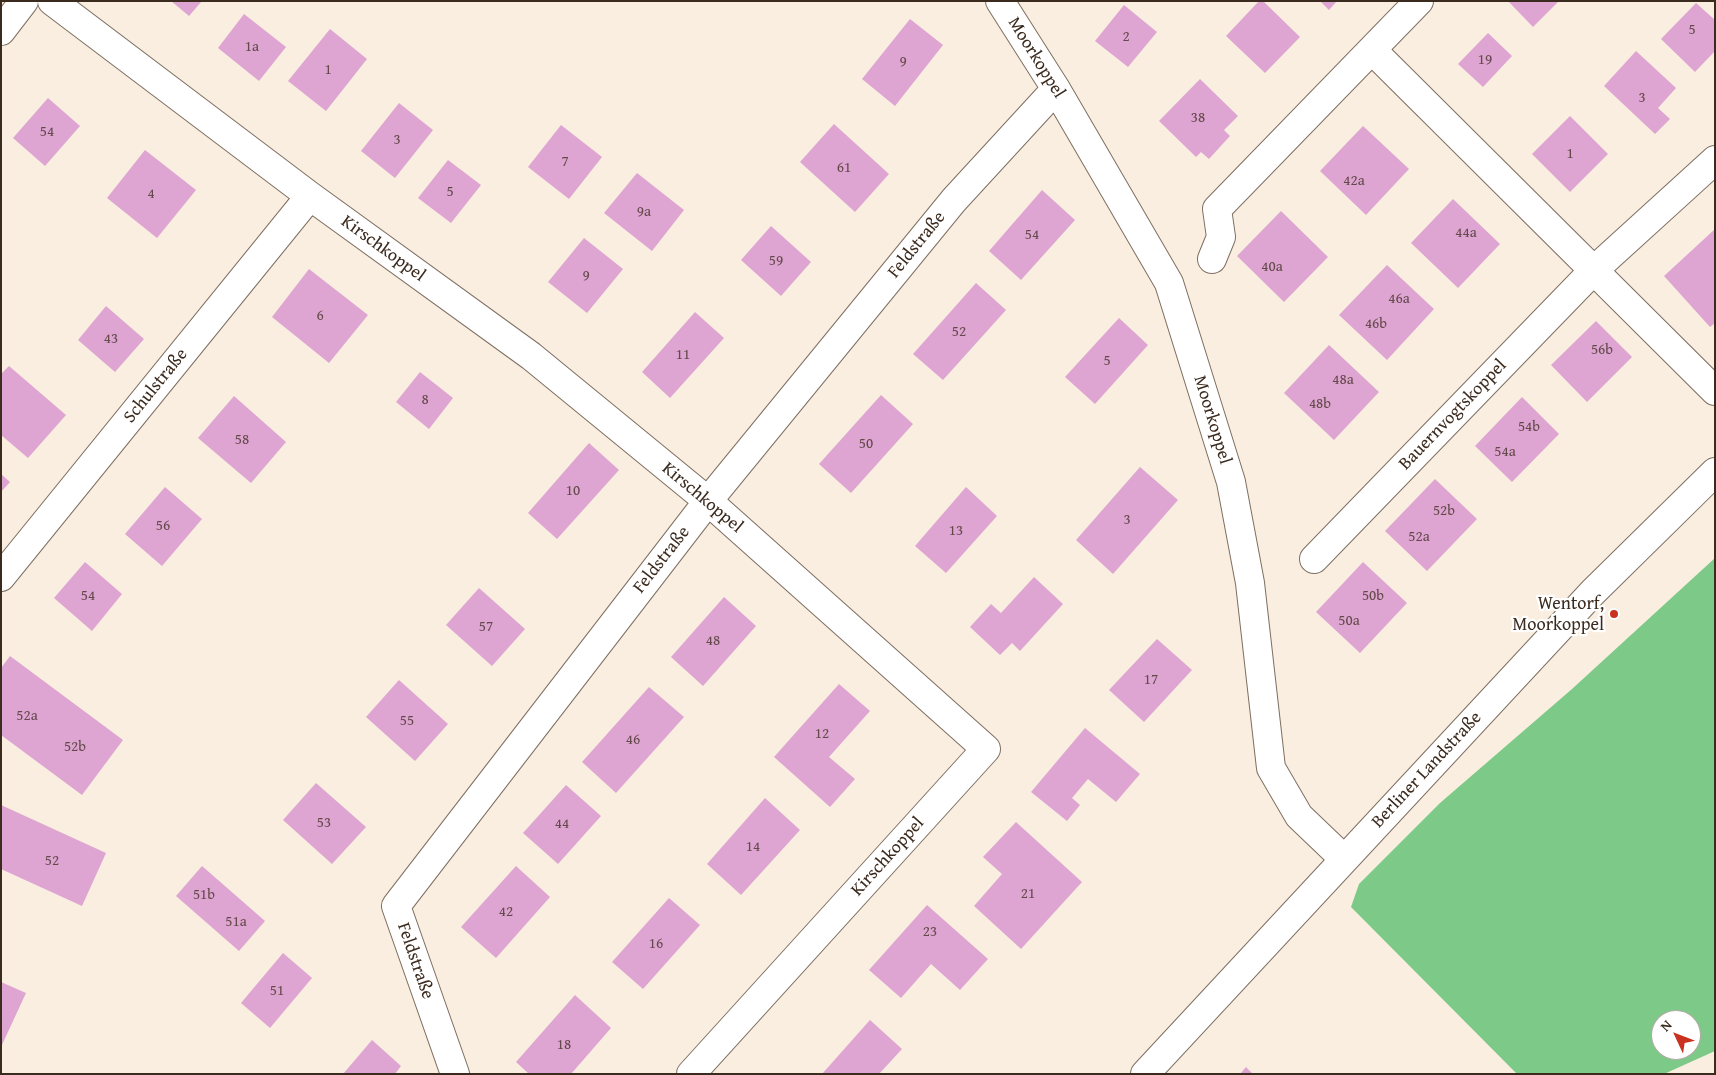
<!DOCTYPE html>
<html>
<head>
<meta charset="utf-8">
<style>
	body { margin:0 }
	#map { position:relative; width:1716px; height:1075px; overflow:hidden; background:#f9eedf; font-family:"Gentium Book Plus",serif }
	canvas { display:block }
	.frame { position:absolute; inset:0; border:2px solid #3b2a1e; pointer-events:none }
	.north { position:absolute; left:1651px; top:1010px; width:50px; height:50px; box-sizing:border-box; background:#fff; border:1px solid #b1aaa5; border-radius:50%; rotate:313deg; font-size:14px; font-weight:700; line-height:20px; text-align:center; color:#3b2a1e }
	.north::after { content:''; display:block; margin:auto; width:18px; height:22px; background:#c8321e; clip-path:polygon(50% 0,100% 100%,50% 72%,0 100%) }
</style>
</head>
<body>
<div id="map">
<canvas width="1716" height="1075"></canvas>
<div class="frame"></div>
<div class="north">N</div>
</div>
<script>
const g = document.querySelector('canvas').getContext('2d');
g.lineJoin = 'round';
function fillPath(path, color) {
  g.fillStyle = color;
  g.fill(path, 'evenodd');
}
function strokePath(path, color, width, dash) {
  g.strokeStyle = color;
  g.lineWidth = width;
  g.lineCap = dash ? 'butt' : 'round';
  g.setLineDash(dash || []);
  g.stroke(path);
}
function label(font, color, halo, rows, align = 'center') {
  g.font = font + ' "Gentium Book Plus",serif';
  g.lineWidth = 4.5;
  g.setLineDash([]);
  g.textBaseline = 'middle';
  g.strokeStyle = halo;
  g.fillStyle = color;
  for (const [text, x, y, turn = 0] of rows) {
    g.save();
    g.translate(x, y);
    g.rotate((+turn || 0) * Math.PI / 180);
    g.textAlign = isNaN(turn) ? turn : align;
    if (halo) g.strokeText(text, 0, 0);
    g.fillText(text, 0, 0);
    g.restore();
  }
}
const green = new Path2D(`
	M 1715,558 L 1715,1051 L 1664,1074 L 1517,1074 L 1351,907 L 1359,884 L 1440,803 L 1572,689 ZM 1661,1020 L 1691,1020 L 1691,1050 L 1661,1050 Z`);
const building = new Path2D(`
	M 171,1 L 202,1 L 189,16 Z
	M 1259,1 L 1263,1 L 1300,37 L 1265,73 L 1226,36 Z
	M 1320,1 L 1337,1 L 1329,10 Z
	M 1508,1 L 1559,1 L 1533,27 Z
	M 1696,3 L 1715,20 L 1715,51 L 1695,72 L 1661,39 Z
	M 1124,5 L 1157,32 L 1128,67 L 1095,41 Z
	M 244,14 L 286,47 L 259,81 L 218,48 Z
	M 910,19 L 943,45 L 895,106 L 862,79 Z
	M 330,29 L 367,59 L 326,111 L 288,81 Z
	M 1488,33 L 1512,56 L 1483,87 L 1458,64 Z
	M 1636,51 L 1676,88 L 1658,108 L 1670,119 L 1655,134 L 1604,86 Z
	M 1200,79 L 1238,116 L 1224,130 L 1230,136 L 1209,159 L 1201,152 L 1196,157 L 1159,121 Z
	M 48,98 L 80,126 L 45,166 L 13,138 Z
	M 399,103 L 433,130 L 395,178 L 361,151 Z
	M 1570,116 L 1608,154 L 1570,192 L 1532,154 Z
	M 834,124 L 889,174 L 855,212 L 800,162 Z
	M 561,125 L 602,157 L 569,199 L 528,167 Z
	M 1363,126 L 1409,169 L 1366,215 L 1320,171 Z
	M 145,150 L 196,190 L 157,238 L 107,198 Z
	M 448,160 L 481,185 L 451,223 L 418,198 Z
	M 637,173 L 684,210 L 652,251 L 604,213 Z
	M 1042,190 L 1075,220 L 1021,280 L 989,251 Z
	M 1453,199 L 1500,244 L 1458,288 L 1411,243 Z
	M 1281,211 L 1328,257 L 1284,302 L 1237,256 Z
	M 771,226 L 811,262 L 781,296 L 741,260 Z
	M 1715,229 L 1715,323 L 1710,327 L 1664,276 Z
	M 584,238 L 623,269 L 587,313 L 548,282 Z
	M 1387,265 L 1434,309 L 1387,360 L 1339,315 Z
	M 309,269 L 368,315 L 329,363 L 272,317 Z
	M 976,283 L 1006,310 L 943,380 L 913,354 Z
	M 106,306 L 144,339 L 115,372 L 78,340 Z
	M 695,312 L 724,338 L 670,398 L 642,372 Z
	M 1119,318 L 1148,345 L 1095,404 L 1065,377 Z
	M 1596,321 L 1632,357 L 1587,402 L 1551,365 Z
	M 1329,345 L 1379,392 L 1334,440 L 1284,393 Z
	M 9,366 L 66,415 L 28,458 L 1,435 L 1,374 Z
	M 420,372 L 453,398 L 429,429 L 396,402 Z
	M 881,395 L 913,424 L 851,493 L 819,464 Z
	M 234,396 L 286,442 L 251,483 L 198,438 Z
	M 1522,397 L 1559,434 L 1512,482 L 1475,446 Z
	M 589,443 L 619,470 L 557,539 L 528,513 Z
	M 1140,467 L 1178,500 L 1113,574 L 1076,540 Z
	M 1,474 L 10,482 L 1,492 Z
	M 1435,479 L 1477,519 L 1427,571 L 1385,531 Z
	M 165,487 L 202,519 L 162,566 L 125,534 Z
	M 966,487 L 997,516 L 946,573 L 915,546 Z
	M 85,562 L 122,594 L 92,631 L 54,598 Z
	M 1363,562 L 1407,603 L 1360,653 L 1316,612 Z
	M 1034,577 L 1063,604 L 1020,651 L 1012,643 L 1000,655 L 970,627 L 991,604 L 1001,613 Z
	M 479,588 L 525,629 L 492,666 L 446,625 Z
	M 724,597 L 756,626 L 703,686 L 671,657 Z
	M 1157,639 L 1192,670 L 1144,722 L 1109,690 Z
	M 10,656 L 123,740 L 82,795 L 1,735 L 1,668 Z
	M 399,680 L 448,724 L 415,761 L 366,717 Z
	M 839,684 L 870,711 L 829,757 L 855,779 L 830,807 L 774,757 Z
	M 649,687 L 684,717 L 616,793 L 582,762 Z
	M 1085,728 L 1140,774 L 1116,802 L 1088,779 L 1072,798 L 1080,805 L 1067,821 L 1031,792 Z
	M 316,783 L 366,827 L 332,864 L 283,820 Z
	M 566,785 L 601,816 L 558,864 L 523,833 Z
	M 765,798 L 800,830 L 741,895 L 707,864 Z
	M 1,805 L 106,853 L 82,906 L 1,869 Z
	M 1016,822 L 1082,882 L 1021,949 L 974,906 L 1002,874 L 983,857 Z
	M 202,866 L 265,921 L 239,951 L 176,896 Z
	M 516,866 L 550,897 L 496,958 L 461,927 Z
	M 669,898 L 700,925 L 643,989 L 612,962 Z
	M 927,905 L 988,959 L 960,990 L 931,964 L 901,998 L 869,970 Z
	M 283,953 L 312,978 L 270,1028 L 241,1003 Z
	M 1,982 L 26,993 L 1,1047 Z
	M 575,995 L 611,1028 L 571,1074 L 529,1074 L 516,1062 Z
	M 870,1020 L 902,1049 L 879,1074 L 822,1074 Z
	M 372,1040 L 401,1066 L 395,1074 L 343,1074 Z
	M 1246,1067 L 1253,1074 L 1240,1074 Z`);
const minor = new Path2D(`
	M 52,1 L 310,196 L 531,356 L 708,501 L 986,749 L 691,1074
	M 1000,1 L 1056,89 L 1169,283 L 1231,482 L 1250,583 L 1271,768 L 1299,816 L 1344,859
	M 1,31 L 24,1
	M 1372,50 L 1715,391
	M 1212,259 L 1221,237 L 1217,209 L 1419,1
	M 1314,559 L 1593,271 L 1715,160
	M 1,577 L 310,196
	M 455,1074 L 396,906 L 708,501 L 954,200 L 1056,89
	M 1145,1074 L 1593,592 L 1715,472`);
const markers = [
	[1614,614,5,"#c8321e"]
];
const numberNames = [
	["5",1692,30],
	["2",1126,37],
	["1a",252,47],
	["19",1485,60],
	["9",903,62],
	["1",328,70],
	["3",1642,98],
	["38",1198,118],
	["54",47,132],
	["3",397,140],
	["1",1570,154],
	["7",565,162],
	["61",844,168],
	["42a",1354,181],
	["5",450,192],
	["4",151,194],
	["9a",644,212],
	["44a",1466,233],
	["54",1032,235],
	["59",776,261],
	["40a",1272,267],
	["9",586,276],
	["46a",1399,299],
	["6",320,316],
	["46b",1376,324],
	["52",959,332],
	["43",111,339],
	["56b",1602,350],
	["11",683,355],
	["5",1107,361],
	["48a",1343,380],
	["8",425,400],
	["48b",1320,404],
	["54b",1529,427],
	["58",242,440],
	["50",866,444],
	["54a",1505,452],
	["10",573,491],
	["52b",1444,511],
	["3",1127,520],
	["56",163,526],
	["13",956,531],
	["52a",1419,537],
	["54",88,596],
	["50b",1373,596],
	["50a",1349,621],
	["57",486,627],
	["48",713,641],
	["17",1151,680],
	["52a",27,716],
	["55",407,721],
	["12",822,734],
	["46",633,740],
	["52b",75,747],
	["53",324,823],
	["44",562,824],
	["14",753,847],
	["52",52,861],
	["21",1028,894],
	["51b",204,895],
	["42",506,912],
	["51a",236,922],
	["23",930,932],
	["16",656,944],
	["51",277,991],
	["18",564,1045]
];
const streetNames = [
	["Moorkoppel",1036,58,58],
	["Feldstraße",917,245,-51],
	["Kirschkoppel",383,249,36],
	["Schulstraße",156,386,-51],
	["Bauernvogtskoppel",1453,415,-46],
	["Moorkoppel",1212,420,73],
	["Kirschkoppel",702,498,40],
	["Feldstraße",662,560,-52],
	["Berliner Landstraße",1427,770,-47],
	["Kirschkoppel",888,857,-48],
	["Feldstraße",415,961,71]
];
const poiNames = [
	["Wentorf,",1604,604],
	["Moorkoppel",1604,625]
];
fillPath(green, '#7dc988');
fillPath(building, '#dea5d2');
strokePath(minor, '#7e6f62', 30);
strokePath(minor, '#fff', 28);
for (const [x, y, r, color] of markers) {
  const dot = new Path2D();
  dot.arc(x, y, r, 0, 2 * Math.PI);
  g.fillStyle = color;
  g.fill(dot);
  strokePath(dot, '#fff', 2);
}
label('15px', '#64494b', null, numberNames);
label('18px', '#3b2a1e', '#fff', streetNames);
label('18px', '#3b2a1e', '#fff', poiNames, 'right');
</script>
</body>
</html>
